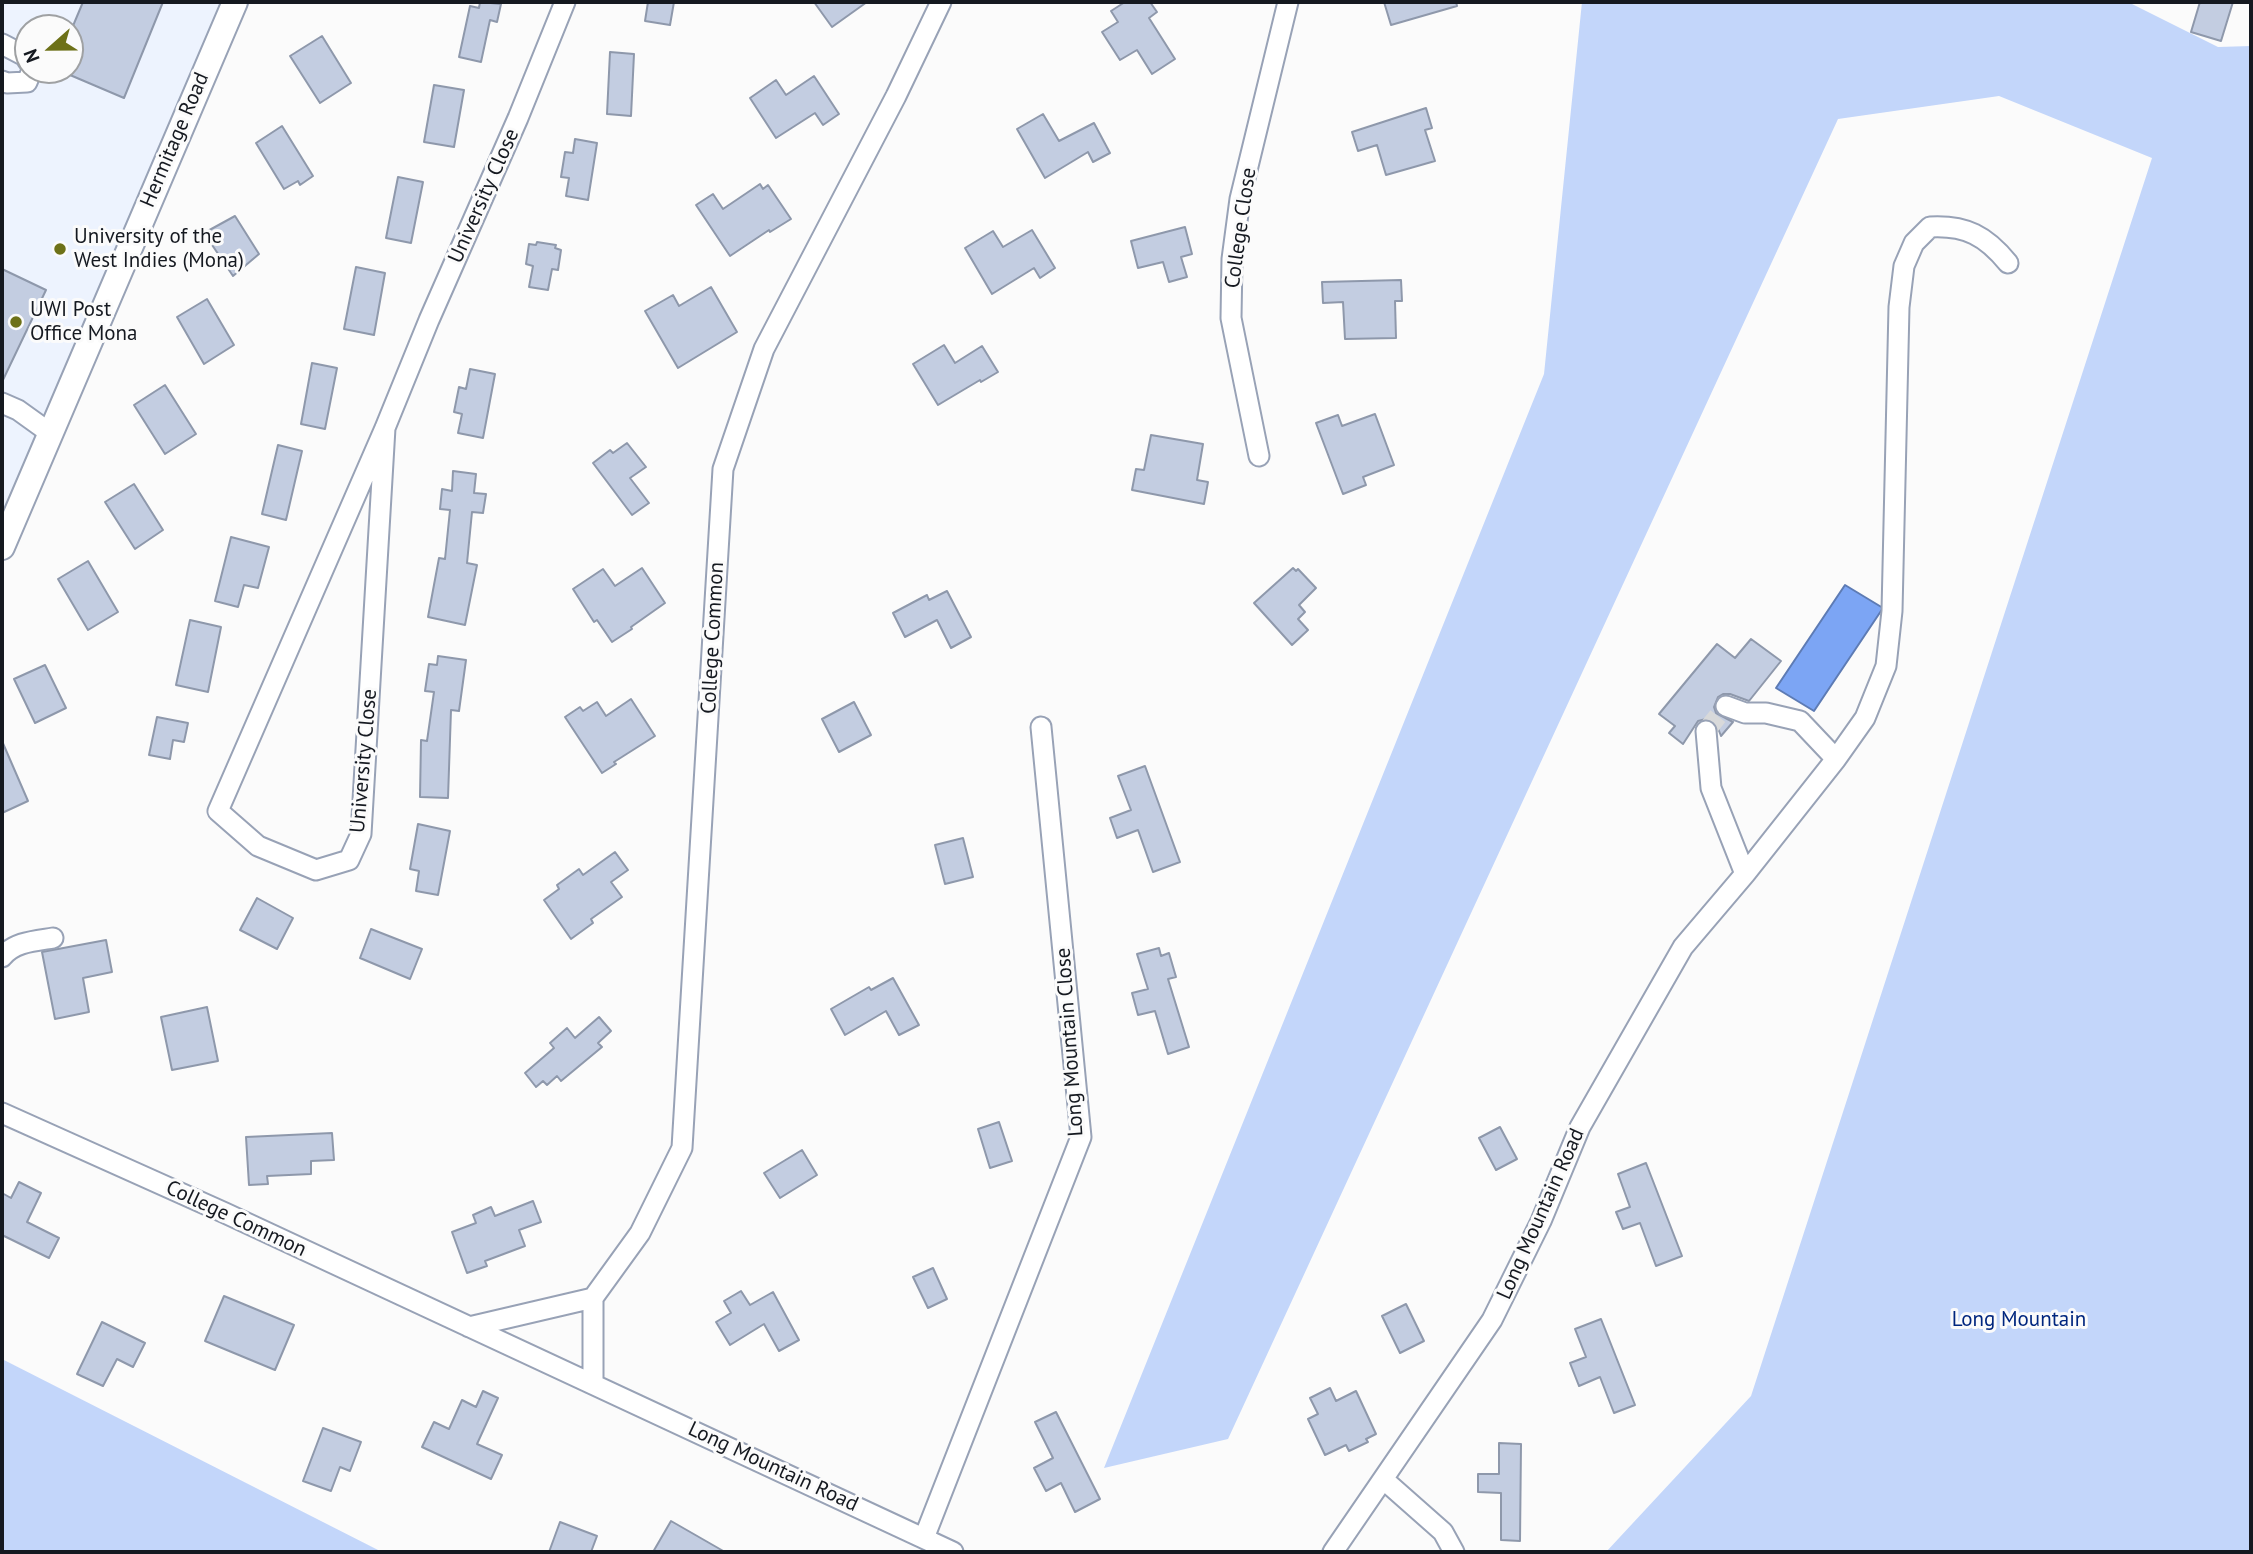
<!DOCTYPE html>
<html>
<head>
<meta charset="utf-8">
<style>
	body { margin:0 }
	#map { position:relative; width:2253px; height:1554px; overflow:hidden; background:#fbfbfb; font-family:"PT Sans",sans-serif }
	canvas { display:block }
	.frame { position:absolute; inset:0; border:4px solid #151920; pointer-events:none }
	.north { position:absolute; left:14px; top:14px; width:70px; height:70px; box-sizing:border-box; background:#fbfbfb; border:2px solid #9fa1a3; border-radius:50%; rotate:249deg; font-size:19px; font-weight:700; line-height:28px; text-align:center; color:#151920 }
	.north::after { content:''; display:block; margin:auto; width:24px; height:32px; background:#6d7118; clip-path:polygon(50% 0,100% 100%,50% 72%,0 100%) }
</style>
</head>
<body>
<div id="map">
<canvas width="2253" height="1554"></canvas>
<div class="frame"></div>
<div class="north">N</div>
</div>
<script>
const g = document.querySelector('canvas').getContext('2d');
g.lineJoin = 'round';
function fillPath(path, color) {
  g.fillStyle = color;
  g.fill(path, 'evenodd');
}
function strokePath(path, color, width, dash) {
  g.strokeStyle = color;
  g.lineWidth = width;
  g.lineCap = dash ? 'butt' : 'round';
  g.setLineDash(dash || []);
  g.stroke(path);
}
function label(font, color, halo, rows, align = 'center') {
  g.font = font + ' "PT Sans",sans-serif';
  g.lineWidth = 6;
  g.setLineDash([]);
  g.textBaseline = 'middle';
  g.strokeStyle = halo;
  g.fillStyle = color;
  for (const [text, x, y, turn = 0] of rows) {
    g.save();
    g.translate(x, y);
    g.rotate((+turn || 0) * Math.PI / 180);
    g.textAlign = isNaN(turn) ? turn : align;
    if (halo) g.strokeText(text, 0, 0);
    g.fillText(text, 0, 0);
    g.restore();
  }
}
const built = new Path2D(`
	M 2,2 L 224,2 L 2,525 ZM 28,28 L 70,28 L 70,70 L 28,70 Z`);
const green = new Path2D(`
	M 1582,2 L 2128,2 L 2218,47 L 2251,46 L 2251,1552 L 1606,1552 L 1751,1396 L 2152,158 L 1999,96 L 1838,119 L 1228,1439 L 1104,1468 L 1544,374 Z
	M 2,1359 L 382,1552 L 2,1552 Z`);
const water = new Path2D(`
	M 1845,585 L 1883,608 L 1814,711 L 1776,688 Z`);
const building = new Path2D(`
	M 83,2 L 163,2 L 124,98 L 70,75 L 70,33 Z
	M 480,2 L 501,4 L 497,22 L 490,20 L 481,62 L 459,57 L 470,6 L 479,8 Z
	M 648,2 L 674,2 L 670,25 L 645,21 Z
	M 814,2 L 867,2 L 832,27 Z
	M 1125,2 L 1150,2 L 1157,12 L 1149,18 L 1175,59 L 1152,74 L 1137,50 L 1120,60 L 1102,32 L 1118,22 L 1111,11 Z
	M 1384,2 L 1456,2 L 1457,6 L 1391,25 Z
	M 2200,2 L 2233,2 L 2221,41 L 2191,32 Z
	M 322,36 L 351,83 L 320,103 L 290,56 Z
	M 610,52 L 634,54 L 631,116 L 607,114 Z
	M 814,76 L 839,114 L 823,125 L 815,113 L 776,138 L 750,98 L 776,80 L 786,95 Z
	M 434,85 L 464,90 L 454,147 L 424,142 Z
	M 1426,108 L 1432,128 L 1425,130 L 1435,161 L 1386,175 L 1377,145 L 1358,151 L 1352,132 Z
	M 1043,114 L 1059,141 L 1094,123 L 1110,153 L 1093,162 L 1088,152 L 1045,178 L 1017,129 Z
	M 282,126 L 313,176 L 300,185 L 298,181 L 284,189 L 256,143 Z
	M 575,139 L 597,143 L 588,200 L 566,196 L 569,178 L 561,177 L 565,152 L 573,153 Z
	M 398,177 L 423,182 L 411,243 L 386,238 Z
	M 760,184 L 763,189 L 768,185 L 791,219 L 770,232 L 769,230 L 730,256 L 696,205 L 713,194 L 723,209 Z
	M 235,216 L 259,254 L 233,276 L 204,233 Z
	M 1185,227 L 1192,254 L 1181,257 L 1187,277 L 1169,282 L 1163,262 L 1138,268 L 1131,241 Z
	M 1032,230 L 1055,268 L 1040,278 L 1034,268 L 992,294 L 965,248 L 993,231 L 1003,247 Z
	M 537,242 L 556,245 L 555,248 L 561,250 L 558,270 L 552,269 L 548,290 L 529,287 L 533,266 L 526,264 L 529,244 L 536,245 Z
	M 356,267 L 385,273 L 374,335 L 344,329 Z
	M 2,269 L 46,290 L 2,382 Z
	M 1401,280 L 1402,301 L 1395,301 L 1396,338 L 1345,339 L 1343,302 L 1323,303 L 1322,282 Z
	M 711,287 L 737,332 L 678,368 L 645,311 L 673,295 L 679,306 Z
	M 207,299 L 234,345 L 204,364 L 177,317 Z
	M 944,345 L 955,363 L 982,346 L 998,372 L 981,382 L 980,380 L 938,405 L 913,364 Z
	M 312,363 L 337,368 L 325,429 L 301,424 Z
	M 470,369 L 495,374 L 483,438 L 458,433 L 462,414 L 454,412 L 459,387 L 466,389 Z
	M 165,385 L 196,434 L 165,454 L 134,405 Z
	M 1375,414 L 1394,465 L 1363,477 L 1366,485 L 1343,494 L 1316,423 L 1338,415 L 1342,426 Z
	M 1151,435 L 1203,444 L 1197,480 L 1208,482 L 1204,504 L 1132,490 L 1136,469 L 1144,470 Z
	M 627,443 L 646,467 L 630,478 L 649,503 L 632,515 L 593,463 L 610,450 L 613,453 Z
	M 278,445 L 302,451 L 286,520 L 262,514 Z
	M 453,471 L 476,474 L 474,493 L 486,494 L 483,513 L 472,512 L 467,563 L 477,565 L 465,625 L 428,617 L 439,558 L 445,559 L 450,510 L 440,509 L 442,489 L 452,491 Z
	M 134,484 L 163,530 L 135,549 L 105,502 Z
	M 231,537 L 269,547 L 258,588 L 244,585 L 238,607 L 215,601 Z
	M 88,561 L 118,612 L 88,630 L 58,579 Z
	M 642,568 L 665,603 L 631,627 L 632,629 L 612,642 L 597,620 L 594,622 L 573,589 L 603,569 L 615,586 Z
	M 1293,568 L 1296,571 L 1298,569 L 1316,588 L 1299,605 L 1305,612 L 1298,619 L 1308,630 L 1292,645 L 1254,603 Z
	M 947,591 L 971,637 L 951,648 L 937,620 L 905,637 L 893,613 L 927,595 L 929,600 Z
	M 190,620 L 221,627 L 208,692 L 176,685 Z
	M 1751,639 L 1781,661 L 1749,701 L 1730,694 L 1723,694 L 1718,697 L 1714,707 L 1716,713 L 1733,722 L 1721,736 L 1716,723 L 1706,719 L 1698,721 L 1683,744 L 1669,733 L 1675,726 L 1659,714 L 1717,644 L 1735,658 Z
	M 438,656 L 466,660 L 459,711 L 451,710 L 448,798 L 420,797 L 421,740 L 427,741 L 434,692 L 425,691 L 429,664 L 437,665 Z
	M 45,665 L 66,708 L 35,723 L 14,679 Z
	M 631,699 L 655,736 L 614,762 L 616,764 L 602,773 L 565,717 L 580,707 L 583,711 L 597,702 L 606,716 Z
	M 854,702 L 871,735 L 839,752 L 822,719 Z
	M 157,717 L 188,723 L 184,742 L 173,740 L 170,759 L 149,755 Z
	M 2,741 L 28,801 L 2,813 Z
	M 1145,766 L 1180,862 L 1153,872 L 1138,830 L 1117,838 L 1110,818 L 1131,810 L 1118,776 Z
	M 418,824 L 450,831 L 438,895 L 416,891 L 419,871 L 410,869 Z
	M 963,838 L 973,877 L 945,884 L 935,845 Z
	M 615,852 L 628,870 L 611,882 L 622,897 L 591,919 L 593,923 L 571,939 L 544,900 L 559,889 L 557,885 L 579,869 L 583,875 Z
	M 257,898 L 293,918 L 277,949 L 240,930 Z
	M 371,929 L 422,949 L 410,979 L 360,958 Z
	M 106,940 L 112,972 L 83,978 L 89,1012 L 55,1019 L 42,952 Z
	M 1159,948 L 1161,956 L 1169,953 L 1176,977 L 1168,979 L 1189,1047 L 1168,1054 L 1155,1011 L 1138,1015 L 1132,993 L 1148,989 L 1137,954 Z
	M 893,978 L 919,1025 L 899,1035 L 886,1011 L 845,1035 L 831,1009 L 869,987 L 871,990 Z
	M 207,1007 L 218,1061 L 172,1070 L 161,1017 Z
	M 599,1017 L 611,1031 L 598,1043 L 602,1047 L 561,1081 L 557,1076 L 547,1085 L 543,1081 L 536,1087 L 525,1073 L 554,1048 L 550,1043 L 567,1028 L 575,1038 Z
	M 999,1122 L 1012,1161 L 990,1168 L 978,1129 Z
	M 1500,1127 L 1517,1159 L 1496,1170 L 1479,1138 Z
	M 332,1133 L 334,1160 L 311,1161 L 311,1174 L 267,1176 L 268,1184 L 249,1185 L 246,1137 Z
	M 802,1150 L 817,1175 L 780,1198 L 764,1173 Z
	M 1646,1163 L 1682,1256 L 1656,1266 L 1640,1223 L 1623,1229 L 1616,1212 L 1630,1207 L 1618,1174 Z
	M 19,1182 L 41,1193 L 27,1222 L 59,1238 L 49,1258 L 2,1235 L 2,1193 L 11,1198 Z
	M 533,1201 L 541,1222 L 519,1230 L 525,1246 L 485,1261 L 487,1266 L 467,1273 L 452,1232 L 476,1223 L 473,1215 L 491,1207 L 495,1216 Z
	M 933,1268 L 947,1299 L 928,1308 L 913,1277 Z
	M 741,1291 L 750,1305 L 773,1292 L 799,1340 L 779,1351 L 764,1324 L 730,1345 L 716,1322 L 731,1313 L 724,1301 Z
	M 224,1296 L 294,1325 L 275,1370 L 205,1341 Z
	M 1406,1304 L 1424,1341 L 1400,1353 L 1382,1316 Z
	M 1601,1319 L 1635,1405 L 1614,1413 L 1600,1377 L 1579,1386 L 1570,1363 L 1586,1357 L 1575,1329 Z
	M 102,1322 L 145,1343 L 133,1367 L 117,1359 L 103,1386 L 77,1374 Z
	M 1330,1388 L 1336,1401 L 1356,1391 L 1376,1434 L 1366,1439 L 1368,1442 L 1349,1451 L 1346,1445 L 1325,1455 L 1308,1419 L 1318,1414 L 1310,1398 Z
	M 483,1391 L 498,1398 L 477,1444 L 502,1455 L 491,1479 L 422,1447 L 434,1422 L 449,1429 L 462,1400 L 476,1407 Z
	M 1056,1412 L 1100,1499 L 1075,1512 L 1061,1483 L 1046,1491 L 1034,1468 L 1053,1458 L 1035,1422 Z
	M 323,1428 L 361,1442 L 350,1471 L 340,1467 L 331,1491 L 303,1481 Z
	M 1499,1443 L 1521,1444 L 1520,1541 L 1501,1540 L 1501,1493 L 1478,1492 L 1478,1474 L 1499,1474 Z
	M 671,1521 L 725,1552 L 653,1552 Z
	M 560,1522 L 597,1536 L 591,1552 L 549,1552 Z`);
const minorTunnel = new Path2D(`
	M 1706,731 L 1726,706`);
const minor = new Path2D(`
	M 2,44 L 25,56 L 28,61
	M 2,81 L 7,83 L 27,82 L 32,70
	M 2,403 L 18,410 L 50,433
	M 385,428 L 361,834 L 349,860 L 316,870 L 258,846 L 218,811 L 385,428 L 429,320 L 518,118 L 565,2
	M 1259,456 L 1231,318 L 1232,259 L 1240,199 L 1288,2
	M 1706,731 L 1711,788 L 1745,874
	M 1836,759 L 1865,718 L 1886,666 L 1892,611 L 1899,307 L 1904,266 L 1914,243 L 1930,227 C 1966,225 1986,236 2008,263
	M 2,957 C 14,942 34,941 53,938
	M 2,1113 L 225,1213 L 953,1552
	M 469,1327 L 593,1298
	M 593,1383 L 593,1298 L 640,1233 L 682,1148 L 723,469 L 764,349 L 896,96 L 941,2
	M 1383,1479 L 1443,1532 L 1454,1552
	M 924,1538 L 1081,1137 L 1041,727
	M 1333,1552 L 1492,1320 L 1541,1221 L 1580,1127 L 1683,947 L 1745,874 L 1836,759 L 1800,721 L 1766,713 L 1745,713 L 1726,706`);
const tertiary = new Path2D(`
	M 2,547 L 235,2`);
const markers = [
	[60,249,7,"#6d7118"],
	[16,322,7,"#6d7118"]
];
const streetNames = [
	["Hermitage Road",175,140,-67],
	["University Close",484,196,-66],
	["College Close",1241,228,-82],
	["College Common",713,638,-87],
	["University Close",364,761,-85],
	["Long Mountain Close",1070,1042,-94],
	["Long Mountain Road",1541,1214,-66],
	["College Common",236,1219,25],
	["Long Mountain Road",773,1467,25]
];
const poiNames = [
	["University of the",74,237],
	["West Indies (Mona)",74,261],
	["UWI Post",30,310],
	["Office Mona",30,334]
];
const parkNames = [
	["Long Mountain",2019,1320]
];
fillPath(built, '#edf3fe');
fillPath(green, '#c3d6fa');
fillPath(water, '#7ca5f4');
strokePath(water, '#5d7bb4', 2);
fillPath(building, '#c3cde1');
strokePath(building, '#8e98ab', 2);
strokePath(minorTunnel, '#d8d9da', 19, [19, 10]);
strokePath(minor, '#98a2b6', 23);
strokePath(tertiary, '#98a2b6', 28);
strokePath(minor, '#fff', 19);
strokePath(tertiary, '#fff', 24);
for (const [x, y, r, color] of markers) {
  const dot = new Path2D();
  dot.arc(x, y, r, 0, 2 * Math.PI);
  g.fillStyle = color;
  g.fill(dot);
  strokePath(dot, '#fbfbfb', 2.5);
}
label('21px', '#151920', '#fbfbfb', streetNames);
label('21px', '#151920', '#fbfbfb', poiNames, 'left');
label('21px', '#00267e', '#fbfbfb', parkNames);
</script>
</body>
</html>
